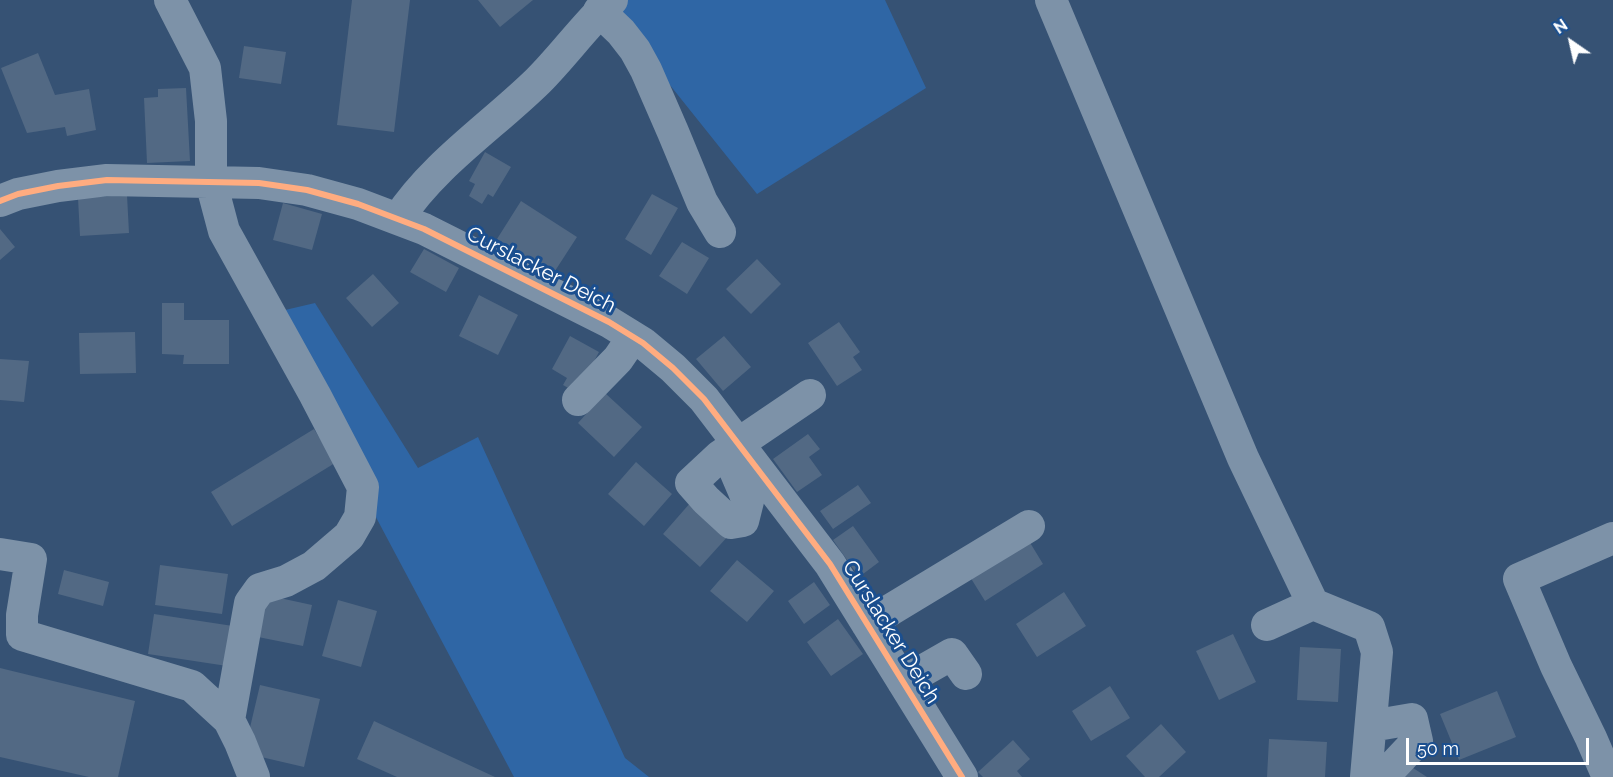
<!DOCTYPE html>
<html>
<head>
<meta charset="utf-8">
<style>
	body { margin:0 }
	#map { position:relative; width:1613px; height:777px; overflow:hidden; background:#365274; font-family:Raleway,sans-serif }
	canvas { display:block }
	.north { position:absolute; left:1541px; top:12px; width:60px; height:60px; -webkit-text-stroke:4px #1b4f8f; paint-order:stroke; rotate:326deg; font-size:16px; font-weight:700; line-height:24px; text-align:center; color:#fff }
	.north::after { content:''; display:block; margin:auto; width:21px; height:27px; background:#fff; clip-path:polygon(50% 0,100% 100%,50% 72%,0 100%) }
	.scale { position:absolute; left:1406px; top:738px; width:183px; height:27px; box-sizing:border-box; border:3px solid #fff; border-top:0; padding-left:8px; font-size:18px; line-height:21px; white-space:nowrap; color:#fff; -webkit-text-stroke:4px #1b4f8f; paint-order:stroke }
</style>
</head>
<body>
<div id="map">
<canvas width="1613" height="777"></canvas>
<div class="north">N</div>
<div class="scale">50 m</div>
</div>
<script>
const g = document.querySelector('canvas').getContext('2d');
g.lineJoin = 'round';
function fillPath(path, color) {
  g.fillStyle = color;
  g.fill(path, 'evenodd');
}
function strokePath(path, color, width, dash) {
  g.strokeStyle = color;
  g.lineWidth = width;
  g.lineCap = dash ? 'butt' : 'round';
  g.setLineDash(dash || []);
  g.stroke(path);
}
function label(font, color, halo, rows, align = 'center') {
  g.font = font + ' Raleway,sans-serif';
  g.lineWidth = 6;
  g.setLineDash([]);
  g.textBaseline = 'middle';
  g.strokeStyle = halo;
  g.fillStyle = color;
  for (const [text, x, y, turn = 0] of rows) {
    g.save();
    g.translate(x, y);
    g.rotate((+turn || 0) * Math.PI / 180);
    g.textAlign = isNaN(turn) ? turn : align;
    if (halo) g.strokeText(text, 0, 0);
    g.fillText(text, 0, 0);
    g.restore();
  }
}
const green = new Path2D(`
	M 602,0 L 885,0 L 926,88 L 757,194 Z
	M 315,303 L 418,468 L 478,437 L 625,758 L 649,777 L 514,777 L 268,314 Z`);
const building = new Path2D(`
	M 352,0 L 410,0 L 394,132 L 337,125 Z
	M 478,0 L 533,0 L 500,27 Z
	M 244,46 L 286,52 L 281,84 L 239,78 Z
	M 38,53 L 55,95 L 89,89 L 96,130 L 67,136 L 65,127 L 27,133 L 1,68 Z
	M 186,88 L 190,161 L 147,163 L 144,98 L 158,97 L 158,89 Z
	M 485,152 L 511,167 L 493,197 L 488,194 L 482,204 L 469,196 L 475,184 L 469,181 Z
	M 652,194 L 678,208 L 651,255 L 625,239 Z
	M 127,195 L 129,233 L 80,236 L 78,198 Z
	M 521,201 L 577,237 L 553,274 L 497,239 Z
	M 283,203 L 322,214 L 312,250 L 273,240 Z
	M 0,229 L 15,247 L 0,260 Z
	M 682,242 L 709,258 L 687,294 L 659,276 Z
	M 424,249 L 459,268 L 446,292 L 410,272 Z
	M 757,259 L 781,284 L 751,314 L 726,289 Z
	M 373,274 L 399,303 L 372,327 L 346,298 Z
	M 479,295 L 518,315 L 498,355 L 459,336 Z
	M 162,303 L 184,303 L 184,320 L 229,320 L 229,364 L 183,364 L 184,355 L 162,354 Z
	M 839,322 L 860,352 L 853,357 L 862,370 L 837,386 L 808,343 Z
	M 135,332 L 136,373 L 80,374 L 79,333 Z
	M 570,336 L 599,352 L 577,393 L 563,385 L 567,378 L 552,369 Z
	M 724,336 L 751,367 L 723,391 L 696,359 Z
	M 0,359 L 29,361 L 24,402 L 0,400 Z
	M 605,393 L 642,427 L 614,457 L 578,423 Z
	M 314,429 L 335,463 L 232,526 L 211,492 Z
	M 808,434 L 820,449 L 809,457 L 822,475 L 797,492 L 773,459 Z
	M 636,462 L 672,494 L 644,526 L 608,494 Z
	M 858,485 L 871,503 L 833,529 L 820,511 Z
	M 691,502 L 729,535 L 700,567 L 663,534 Z
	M 853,526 L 879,562 L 859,577 L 833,540 Z
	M 1026,536 L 1043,564 L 985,601 L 967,572 Z
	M 737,560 L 774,591 L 747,622 L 710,591 Z
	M 160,565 L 228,574 L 222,614 L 155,605 Z
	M 64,570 L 109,582 L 103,606 L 58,594 Z
	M 814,582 L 830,605 L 804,624 L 788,601 Z
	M 1064,592 L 1086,626 L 1037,657 L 1016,624 Z
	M 266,595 L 312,605 L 303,646 L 258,637 Z
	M 338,600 L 377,611 L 361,667 L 322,656 Z
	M 154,614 L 233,626 L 227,666 L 148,654 Z
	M 838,619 L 863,654 L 831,676 L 807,642 Z
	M 1233,634 L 1256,682 L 1219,700 L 1196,651 Z
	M 1300,647 L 1341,649 L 1338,702 L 1297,700 Z
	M 0,668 L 135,701 L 118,777 L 89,777 L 0,757 Z
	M 260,685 L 320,699 L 304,767 L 244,753 Z
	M 1110,686 L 1130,718 L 1091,741 L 1072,711 Z
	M 1497,691 L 1516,737 L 1459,760 L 1440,714 Z
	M 374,721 L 495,777 L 397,777 L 357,759 Z
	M 1161,724 L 1186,752 L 1159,777 L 1145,777 L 1126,756 Z
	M 1269,739 L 1327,742 L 1325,777 L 1267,777 Z
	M 1013,740 L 1030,759 L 1017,771 L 1022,777 L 983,777 L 978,772 Z
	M 1410,766 L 1427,777 L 1403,777 Z`);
const minor = new Path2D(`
	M 170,0 L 205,68 L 211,121 L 211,182 L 224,231 L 315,395 L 363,487 L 360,517 L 349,536 L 314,566 L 286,581 L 260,589 L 250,603 L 229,720
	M 1051,0 L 1243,458 L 1313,604
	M 599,11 L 621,32 L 635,50 L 646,70 L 673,132 L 702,202 L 720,232
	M 0,201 L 18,194 L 58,186 L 107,180 L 259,183 L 307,190 L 358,204 L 424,229 L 609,322 L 643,343 L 673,368 L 704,399 L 830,564 L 962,777
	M 398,219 C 433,165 492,126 538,81 C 564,55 585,25 612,0
	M 578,400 L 618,359 L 633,337
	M 727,452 L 748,501 L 743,521 L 731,523 L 706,500 L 691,483 L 720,456 L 810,395
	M 0,554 L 31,559 L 22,615 L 22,635 L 192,686 L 229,720 L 240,742 L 254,777
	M 867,624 L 1029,526
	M 1267,625 L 1313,604 L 1369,627 L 1377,652 L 1366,777
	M 903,682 L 952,654 L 966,674
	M 1371,726 L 1412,719 L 1417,741 L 1383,777
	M 1608,777 L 1591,738 L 1556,666 L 1519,579 L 1613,538`);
const cycleway = new Path2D(`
	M 0,201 L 18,194 L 58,186 L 107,180 L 259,183 L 307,190 L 358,204 L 424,229 L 609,322 L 643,343 L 673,368 L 704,399 L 830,564 L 962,777`);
const streetNames = [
	["Curslacker Deich",541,270,27],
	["Curslacker Deich",891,632,58]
];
fillPath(green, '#2f66a5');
fillPath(building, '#526984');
strokePath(minor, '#7d92a8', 32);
strokePath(cycleway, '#ffac80', 6);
label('21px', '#fff', '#1b4f8f', streetNames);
</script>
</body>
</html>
